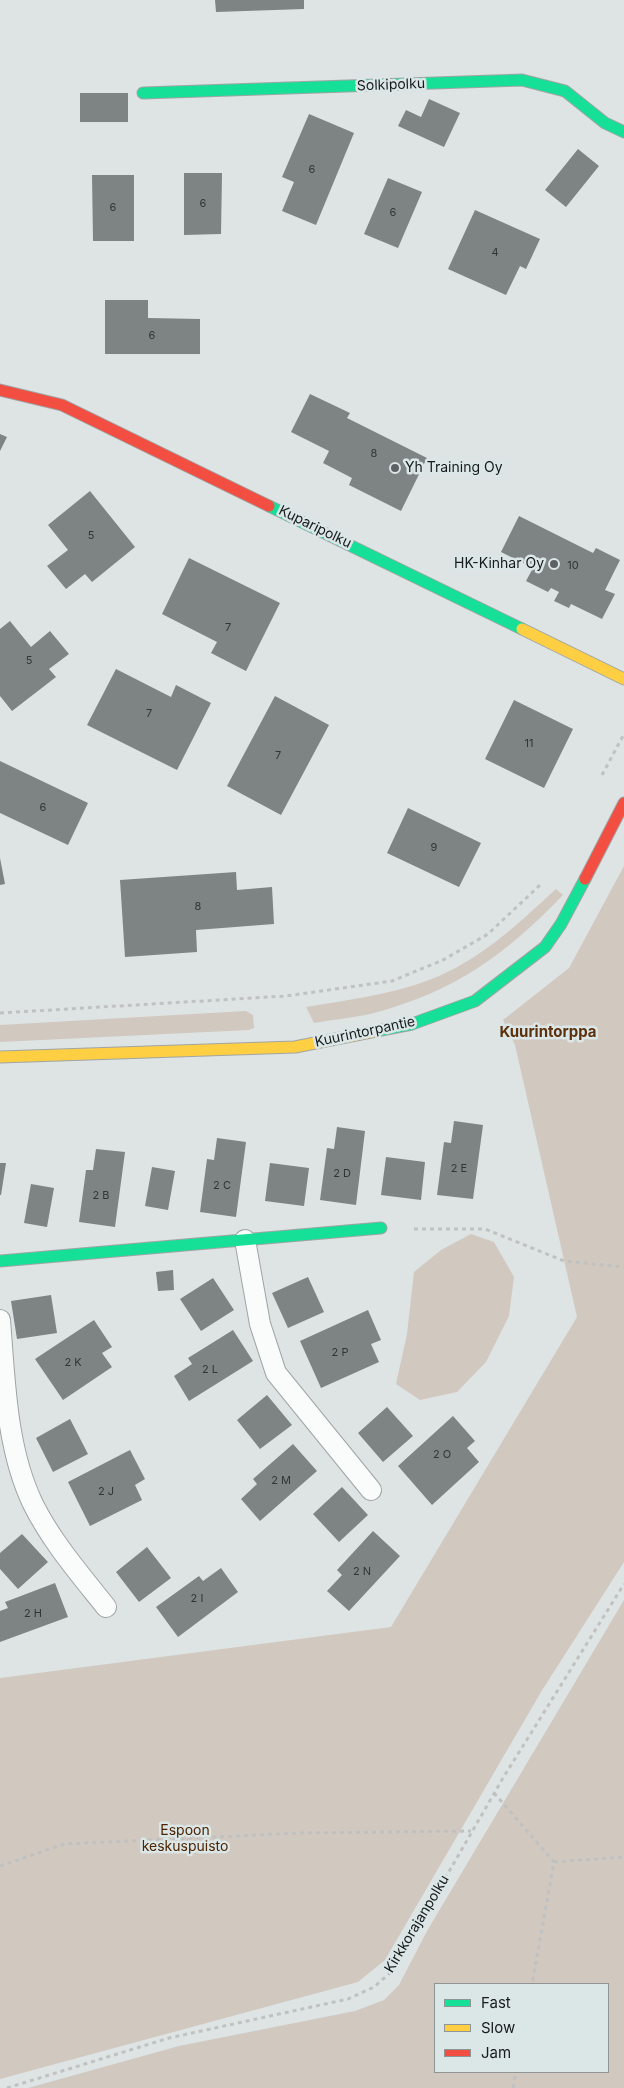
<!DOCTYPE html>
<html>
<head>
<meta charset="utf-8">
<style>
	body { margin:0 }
	#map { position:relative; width:624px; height:2088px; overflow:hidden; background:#dee4e4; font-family:Inter,sans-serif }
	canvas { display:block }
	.legend { position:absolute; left:434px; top:1983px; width:175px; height:90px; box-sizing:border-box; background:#dbe6e7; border:1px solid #8d9595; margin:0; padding:6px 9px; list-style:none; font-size:15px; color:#171b1b }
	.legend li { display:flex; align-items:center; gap:10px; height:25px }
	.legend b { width:25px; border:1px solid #8d9595 }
</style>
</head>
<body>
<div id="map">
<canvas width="624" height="2088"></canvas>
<ul class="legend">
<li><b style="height:6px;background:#16e098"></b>Fast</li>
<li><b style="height:6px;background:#ffcf43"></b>Slow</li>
<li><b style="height:6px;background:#f24e42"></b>Jam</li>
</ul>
</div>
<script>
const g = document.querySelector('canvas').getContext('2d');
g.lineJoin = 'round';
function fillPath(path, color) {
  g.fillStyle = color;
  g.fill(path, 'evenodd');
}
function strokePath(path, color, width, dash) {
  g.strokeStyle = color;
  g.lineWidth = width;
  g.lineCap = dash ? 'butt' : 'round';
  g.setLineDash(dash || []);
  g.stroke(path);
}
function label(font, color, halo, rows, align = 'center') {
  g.font = font + ' Inter,sans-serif';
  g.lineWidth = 5;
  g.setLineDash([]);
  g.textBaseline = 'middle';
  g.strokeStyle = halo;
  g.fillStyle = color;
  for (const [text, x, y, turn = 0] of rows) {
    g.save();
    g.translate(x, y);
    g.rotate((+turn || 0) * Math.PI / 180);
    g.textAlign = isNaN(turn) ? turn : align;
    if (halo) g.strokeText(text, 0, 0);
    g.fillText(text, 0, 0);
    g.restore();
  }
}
const green = new Path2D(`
	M 624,866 L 624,1562 L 541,1692 L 385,1960 L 358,1982 L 0,2079 L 0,1678 L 391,1627 L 577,1317 L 515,1045 L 503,1020 L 569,968 Z
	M 556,889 L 563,895 C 505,955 456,991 374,1013 C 355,1018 334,1019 314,1023 L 306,1007 C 347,1000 390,995 429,980 C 478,962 518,924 556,889 Z
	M 246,1011 L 253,1015 L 254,1028 L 249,1030 L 0,1042 L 0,1025 Z
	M 471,1234 L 494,1242 L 514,1277 L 509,1316 L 486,1362 L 457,1392 L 420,1400 L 396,1384 L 407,1334 L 414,1272 L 441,1250 Z
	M 624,1600 L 624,2088 L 28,2088 L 179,2046 L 355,2011 L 384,2000 L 399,1985 L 427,1931 ZM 435,1984 L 608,1984 L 608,2072 L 435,2072 Z`);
const building = new Path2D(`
	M 215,0 L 304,0 L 304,9 L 216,12 Z
	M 80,93 L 128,93 L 128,122 L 80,122 Z
	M 429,99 L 460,113 L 444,147 L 398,126 L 406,110 L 421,117 Z
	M 309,114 L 354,133 L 316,225 L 282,211 L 294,182 L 282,177 Z
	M 578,149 L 599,166 L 566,207 L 545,190 Z
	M 184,173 L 222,173 L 221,234 L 184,235 Z
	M 92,175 L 134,175 L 134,241 L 93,241 Z
	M 388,178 L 422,192 L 398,248 L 364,234 Z
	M 475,210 L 540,239 L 526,269 L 520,266 L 506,295 L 448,269 Z
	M 105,300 L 148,300 L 148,318 L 200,319 L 200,354 L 105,354 Z
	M 310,394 L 350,413 L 347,418 L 427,458 L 401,511 L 349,485 L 352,478 L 323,463 L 329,451 L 291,432 Z
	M 0,434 L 7,437 L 0,451 Z
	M 90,491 L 135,547 L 92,582 L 85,574 L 66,589 L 47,566 L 68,550 L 48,525 Z
	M 519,516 L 593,553 L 596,548 L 620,560 L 605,590 L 615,594 L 602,619 L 571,604 L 569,608 L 554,601 L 559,592 L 551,588 L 548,592 L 526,581 L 533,568 L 501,552 Z
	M 189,558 L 280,603 L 246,671 L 211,653 L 217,642 L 162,614 Z
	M 10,621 L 31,647 L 50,631 L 69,654 L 49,669 L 56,677 L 12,711 L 0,696 L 0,629 Z
	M 116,669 L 171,697 L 176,685 L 211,703 L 177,770 L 87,725 Z
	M 275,696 L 329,725 L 281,815 L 227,786 Z
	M 514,700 L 573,729 L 544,788 L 485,759 Z
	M 0,761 L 88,803 L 68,845 L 0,813 Z
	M 408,808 L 481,843 L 459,887 L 387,853 Z
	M 0,858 L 5,884 L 0,885 Z
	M 236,872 L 237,890 L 272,887 L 274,924 L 196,930 L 197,952 L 125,957 L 120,880 Z
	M 454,1121 L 483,1125 L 473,1199 L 437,1195 L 444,1142 L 451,1143 Z
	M 337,1127 L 365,1131 L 356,1205 L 320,1200 L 327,1148 L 334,1149 Z
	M 217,1138 L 246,1142 L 236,1217 L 200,1212 L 207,1159 L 214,1160 Z
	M 96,1149 L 125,1152 L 115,1227 L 79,1222 L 86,1170 L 93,1170 Z
	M 386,1157 L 425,1162 L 421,1200 L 381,1195 Z
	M 0,1163 L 6,1163 L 1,1195 L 0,1195 Z
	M 270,1163 L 309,1168 L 304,1206 L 265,1201 Z
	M 152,1167 L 175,1171 L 168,1210 L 145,1206 Z
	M 31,1184 L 54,1188 L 47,1227 L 24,1223 Z
	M 173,1270 L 174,1290 L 158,1291 L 156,1272 Z
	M 308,1277 L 324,1312 L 288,1328 L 272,1293 Z
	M 213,1278 L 234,1310 L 201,1331 L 180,1299 Z
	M 51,1295 L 57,1333 L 17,1339 L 11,1301 Z
	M 368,1310 L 381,1340 L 371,1344 L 379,1362 L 321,1388 L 300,1341 Z
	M 94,1320 L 112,1347 L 102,1353 L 112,1367 L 63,1400 L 35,1359 Z
	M 233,1330 L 253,1361 L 189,1401 L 174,1376 L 192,1364 L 188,1358 Z
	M 267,1395 L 292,1425 L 260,1449 L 237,1420 Z
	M 387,1407 L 413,1436 L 383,1462 L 358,1433 Z
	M 453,1416 L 475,1441 L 467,1448 L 479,1462 L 432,1505 L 398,1466 Z
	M 70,1419 L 88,1454 L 53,1472 L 36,1438 Z
	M 293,1444 L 317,1471 L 260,1521 L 241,1499 L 257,1484 L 253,1479 Z
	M 130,1450 L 145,1479 L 135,1485 L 142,1500 L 90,1526 L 68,1482 Z
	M 342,1487 L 368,1515 L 339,1542 L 313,1514 Z
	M 373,1531 L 400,1556 L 349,1611 L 327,1591 L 342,1575 L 337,1570 Z
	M 22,1534 L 48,1562 L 18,1589 L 0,1569 L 0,1553 Z
	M 147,1547 L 171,1578 L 139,1602 L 116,1572 Z
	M 221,1568 L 238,1592 L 178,1637 L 156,1607 L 199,1576 L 203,1581 Z
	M 55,1583 L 68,1617 L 0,1642 L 0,1611 L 8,1608 L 5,1602 Z`);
const path = new Path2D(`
	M 602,775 L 624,734
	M 0,1013 L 286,996 L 392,981 L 443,960 L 488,934 L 540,885
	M 414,1229 L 485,1229 L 564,1261 L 624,1267
	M 494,1793 L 554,1862 L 532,1984
	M 554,1862 L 624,1857
	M 0,1866 L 64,1844 L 301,1833 L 471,1831
	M 7,2088 L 169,2038 L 348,1999 L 374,1987 L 391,1972 L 503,1778 L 624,1584
	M 513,2088 L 516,2072`);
const lane = new Path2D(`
	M 245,1240 L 260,1324 L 276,1373 L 371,1490
	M 0,1320 C 5,1380 6,1448 33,1504 C 52,1542 79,1573 106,1607`);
const fast = new Path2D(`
	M 143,93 L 522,80 L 565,91 L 605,123 L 624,132
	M 269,506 L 522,629
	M 376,1031 L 412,1024 L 475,1001 L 545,947 L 561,924 L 585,879
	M 0,1261 L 381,1228`);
const slow = new Path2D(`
	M 522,629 L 624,679
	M 0,1057 L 295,1047 L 376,1031`);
const jam = new Path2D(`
	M 0,390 L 62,405 L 269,506
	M 585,879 L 624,803`);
const markers = [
	[395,468,5,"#5d6161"],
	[554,564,5,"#5d6161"]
];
const numberNames = [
	["6",312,170],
	["6",203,204],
	["6",113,208],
	["6",393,213],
	["4",495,253],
	["6",152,336],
	["8",374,454],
	["5",91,536],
	["10",573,566],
	["7",228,628],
	["5",29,661],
	["7",149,714],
	["11",529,744],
	["7",278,756],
	["6",43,808],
	["9",434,848],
	["8",198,907],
	["2 E",459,1169],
	["2 D",342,1174],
	["2 C",222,1186],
	["2 B",101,1196],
	["2 P",340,1353],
	["2 K",73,1363],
	["2 L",210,1370],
	["2 O",442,1455],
	["2 M",281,1481],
	["2 J",106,1492],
	["2 N",362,1572],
	["2 I",197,1599],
	["2 H",33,1614]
];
const streetNames = [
	["Solkipolku",391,85,-2],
	["Kuparipolku",315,527,26],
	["Kuurintorpantie",365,1032,-12],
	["Kirkkorajanpolku",417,1924,-59]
];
const poiNames = [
	["Yh Training Oy",405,468],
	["HK-Kinhar Oy",544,564,"right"]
];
const parkNames = [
	["Espoon",185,1831],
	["keskuspuisto",185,1847]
];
const neighbourhoodNames = [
	["Kuurintorppa",548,1032]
];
fillPath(green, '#d1c8c0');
fillPath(building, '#7e8383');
strokePath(lane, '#a0a4a4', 22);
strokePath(fast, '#a0a4a4', 13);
strokePath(slow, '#a0a4a4', 13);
strokePath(jam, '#a0a4a4', 13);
strokePath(path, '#c0c1c1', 3, [4, 4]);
strokePath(lane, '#fafbfb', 20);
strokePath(fast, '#16e098', 11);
strokePath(slow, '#ffcf43', 11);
strokePath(jam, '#f24e42', 11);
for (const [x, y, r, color] of markers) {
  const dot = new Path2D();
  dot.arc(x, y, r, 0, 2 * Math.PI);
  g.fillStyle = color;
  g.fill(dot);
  strokePath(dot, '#dbe6e7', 2);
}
label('11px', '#313535', null, numberNames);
label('14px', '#171b1b', '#dbe6e7', streetNames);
label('14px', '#171b1b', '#dbe6e7', poiNames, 'left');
label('14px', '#4d2301', '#dbe6e7', parkNames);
label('bold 15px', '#5d300d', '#dbe6e7', neighbourhoodNames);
</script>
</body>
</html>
